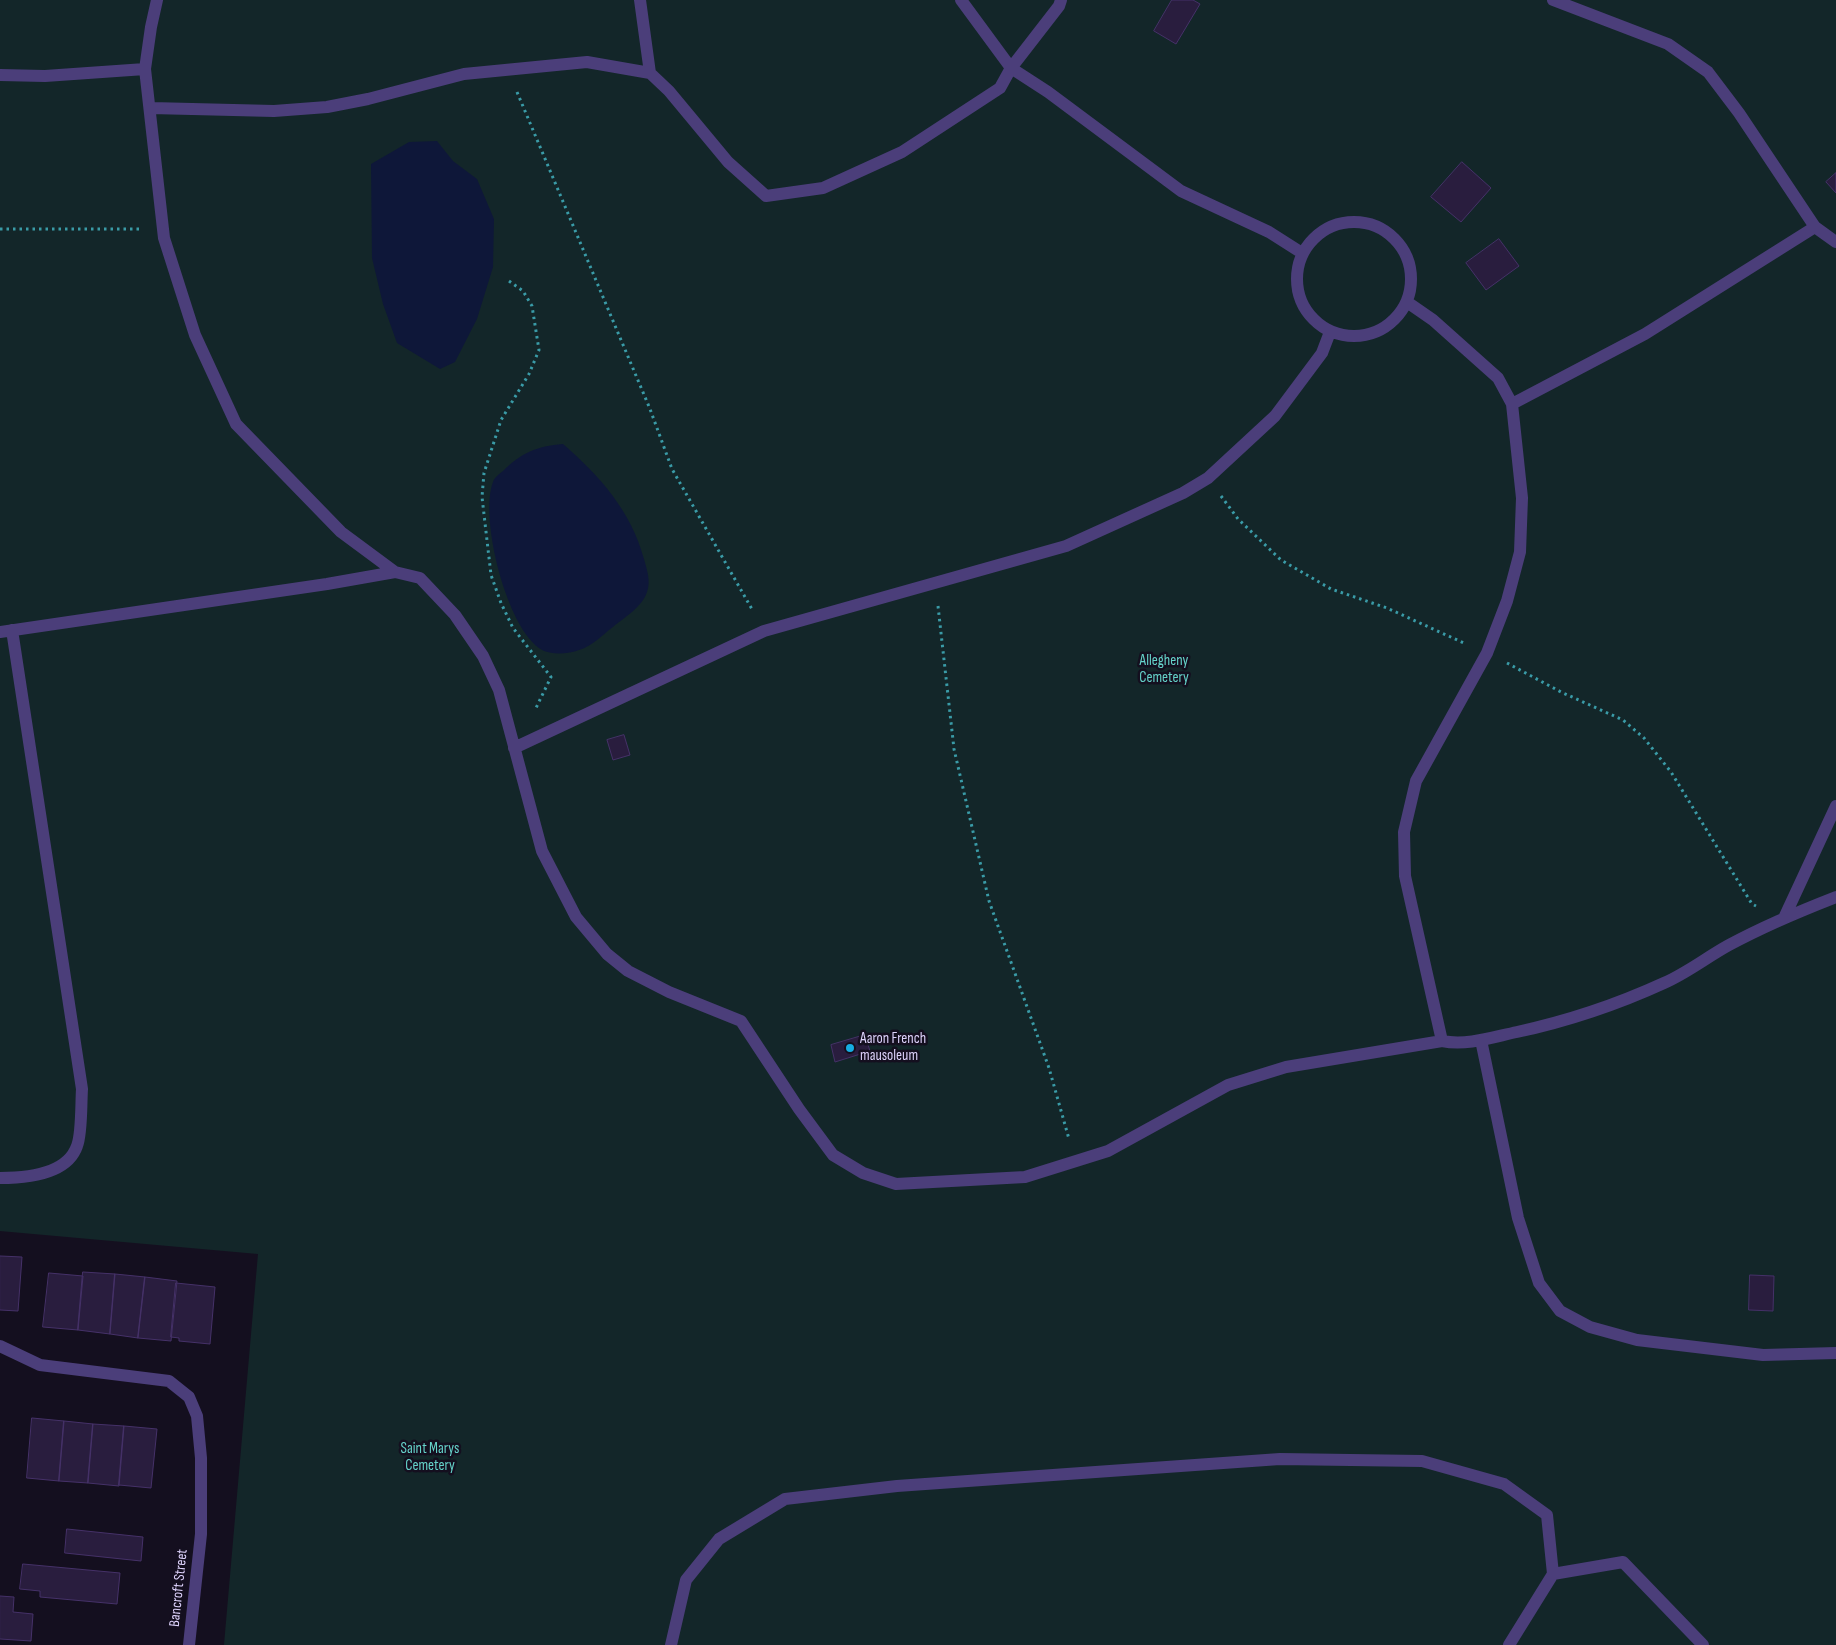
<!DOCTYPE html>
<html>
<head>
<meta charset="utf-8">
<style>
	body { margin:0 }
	canvas { display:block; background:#140f1f }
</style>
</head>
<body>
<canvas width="1836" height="1645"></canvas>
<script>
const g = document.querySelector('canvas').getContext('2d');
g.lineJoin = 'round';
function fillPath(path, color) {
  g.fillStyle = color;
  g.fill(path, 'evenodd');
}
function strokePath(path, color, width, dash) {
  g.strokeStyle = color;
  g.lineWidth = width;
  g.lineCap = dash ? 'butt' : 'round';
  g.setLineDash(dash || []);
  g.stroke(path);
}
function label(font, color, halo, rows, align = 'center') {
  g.font = font + ' "Sofia Sans Condensed",sans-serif';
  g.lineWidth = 5;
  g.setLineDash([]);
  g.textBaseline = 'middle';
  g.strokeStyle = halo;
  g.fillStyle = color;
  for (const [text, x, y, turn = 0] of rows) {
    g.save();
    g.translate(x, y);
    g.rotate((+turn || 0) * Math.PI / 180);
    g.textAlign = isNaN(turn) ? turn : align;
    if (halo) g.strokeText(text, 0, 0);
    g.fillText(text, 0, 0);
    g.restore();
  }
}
const green = new Path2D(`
	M 0,0 L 1836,0 L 1836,1645 L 224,1645 L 258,1254 L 0,1231 Z`);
const water = new Path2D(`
	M 437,141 L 453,161 L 477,179 L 494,219 L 493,267 L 477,319 L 455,362 L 440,369 L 397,343 L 383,304 L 372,258 L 371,164 L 409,142 Z
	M 563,444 C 600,476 631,511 644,559 C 647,570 651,581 647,592 C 642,607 625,617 613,627 C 602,635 593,646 579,650 C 569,654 551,655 542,650 C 507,630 479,518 493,482 C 494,478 499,474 503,471 C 521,453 537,446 563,444 Z`);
const building = new Path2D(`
	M 1172,0 L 1193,0 L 1200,4 L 1176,44 L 1154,31 Z
	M 1462,162 L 1491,188 L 1461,222 L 1431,197 Z
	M 1836,173 L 1836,193 L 1826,182 Z
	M 1499,239 L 1519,266 L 1486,290 L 1466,263 Z
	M 624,735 L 630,755 L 613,760 L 607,740 Z
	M 865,1035 L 870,1051 L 835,1062 L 831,1045 Z
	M 0,1256 L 22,1257 L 18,1311 L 0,1310 Z
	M 83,1272 L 115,1274 L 110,1334 L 78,1330 Z
	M 49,1273 L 83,1276 L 78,1330 L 43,1327 Z
	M 115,1274 L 145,1277 L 138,1338 L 110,1334 Z
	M 1750,1275 L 1774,1276 L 1773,1311 L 1749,1310 Z
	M 145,1277 L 177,1281 L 171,1341 L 138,1338 Z
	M 176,1283 L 215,1287 L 210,1344 L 179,1341 L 179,1338 L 171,1337 Z
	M 32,1418 L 64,1421 L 59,1481 L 27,1478 Z
	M 64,1421 L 93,1424 L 88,1483 L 59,1481 Z
	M 93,1424 L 124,1426 L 119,1486 L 88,1483 Z
	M 124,1426 L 157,1429 L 151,1488 L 119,1485 Z
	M 67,1529 L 143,1537 L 141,1561 L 65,1553 Z
	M 23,1564 L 120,1573 L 117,1604 L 40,1597 L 40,1591 L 20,1589 Z
	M 0,1596 L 14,1597 L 13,1612 L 33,1614 L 31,1641 L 0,1639 Z`);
const path = new Path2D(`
	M 517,92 L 650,409 L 672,469 L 753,611
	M 0,229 L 141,229
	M 509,281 L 523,291 L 532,306 L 539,350 L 529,374 L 501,420 L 484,473 L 482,497 L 491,575 L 501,603 L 513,628 L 551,677 L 535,710
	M 1221,496 L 1238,519 L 1281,560 L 1331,589 L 1387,608 L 1466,644
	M 938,606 L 954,749 L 989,901 L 1049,1068 L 1069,1139
	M 1507,663 L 1561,692 L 1623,720 L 1644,738 L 1671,772 L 1752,904 L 1756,906`);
const service = new Path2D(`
	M 157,0 L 151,27 L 145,69 L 164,238 L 195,335 L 236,424 L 341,532 L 395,572
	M 640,0 L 650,73
	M 961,0 L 1011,68 L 1048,92 L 1181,191 L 1269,232 L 1302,253
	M 1553,0 L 1668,44 L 1708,72 L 1739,113 L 1815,227 L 1836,242
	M 0,75 L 45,76 L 145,69
	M 151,108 L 274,111 L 327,107 L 368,99 L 464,74 L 587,62 L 650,73 L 669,91 L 728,162 L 766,196 L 823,188 L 902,152 L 1000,88 L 1011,68 L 1059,6 L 1061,0
	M1297 279a57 57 0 1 1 114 0a57 57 0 1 1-114 0Z
	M 1407,302 L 1433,320 L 1498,378 L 1512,404 L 1522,498 L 1520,552 L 1507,601 L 1487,653 L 1416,781 L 1404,832 L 1405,876 L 1442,1041
	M 1512,404 L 1645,334 L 1815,227
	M 0,632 L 327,584 L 395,572 L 420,578 L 455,615 L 483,656 L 499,690 L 542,851 L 576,917 L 607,954 L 628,971 L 669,992 L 741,1021 L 799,1109 L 833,1155 L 863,1173 L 896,1184 L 1025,1177 L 1108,1151 L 1228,1085 L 1286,1067 L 1442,1041 C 1467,1046 1493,1037 1517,1032 C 1568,1021 1616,1005 1664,983 C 1687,973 1707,957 1729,945 C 1764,926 1800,911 1836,897
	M 514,748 L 764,631 L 1066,546 L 1183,493 L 1208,478 L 1275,416 L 1322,353 L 1330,332
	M 1784,918 L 1836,806
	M 1481,1040 L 1518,1218 L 1539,1283 L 1560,1311 L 1590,1327 L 1637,1340 L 1763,1355 L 1836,1353
	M 0,1178 C 25,1178 67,1175 77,1146 C 82,1134 81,1103 82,1089 L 12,630
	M 671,1645 L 686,1580 L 719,1539 L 785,1499 L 897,1486 L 1280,1459 L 1422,1461 L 1504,1484 L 1547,1515 L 1553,1574 L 1623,1562 L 1703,1645
	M 1509,1645 L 1553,1574`);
const minor = new Path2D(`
	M 0,1346 L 40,1365 L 169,1381 L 189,1397 L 197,1416 L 201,1458 L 201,1534 L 189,1645`);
const markers = [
	[850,1048,5,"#16ace2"]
];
const parkNames = [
	["Allegheny",1164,661],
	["Cemetery",1164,678],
	["Saint Marys",430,1449],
	["Cemetery",430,1466]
];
const poiNames = [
	["Aaron French",860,1039],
	["mausoleum",860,1056]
];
const streetNames = [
	["Bancroft Street",179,1588,-84]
];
fillPath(green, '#132629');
fillPath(water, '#0e1739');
fillPath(building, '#291d3e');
strokePath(building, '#453168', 1);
strokePath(path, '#3a9ba7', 3, [2.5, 4]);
strokePath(service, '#4b3e7a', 12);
strokePath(minor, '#4b3e7a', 12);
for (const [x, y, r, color] of markers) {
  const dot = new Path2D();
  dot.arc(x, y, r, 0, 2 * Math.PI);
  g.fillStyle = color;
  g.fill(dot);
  strokePath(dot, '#140f1f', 2);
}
label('15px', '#65d3ca', '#140f1f', parkNames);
label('15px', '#ddd2fb', '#140f1f', poiNames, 'left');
label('15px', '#ddd2fb', '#140f1f', streetNames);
</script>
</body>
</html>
